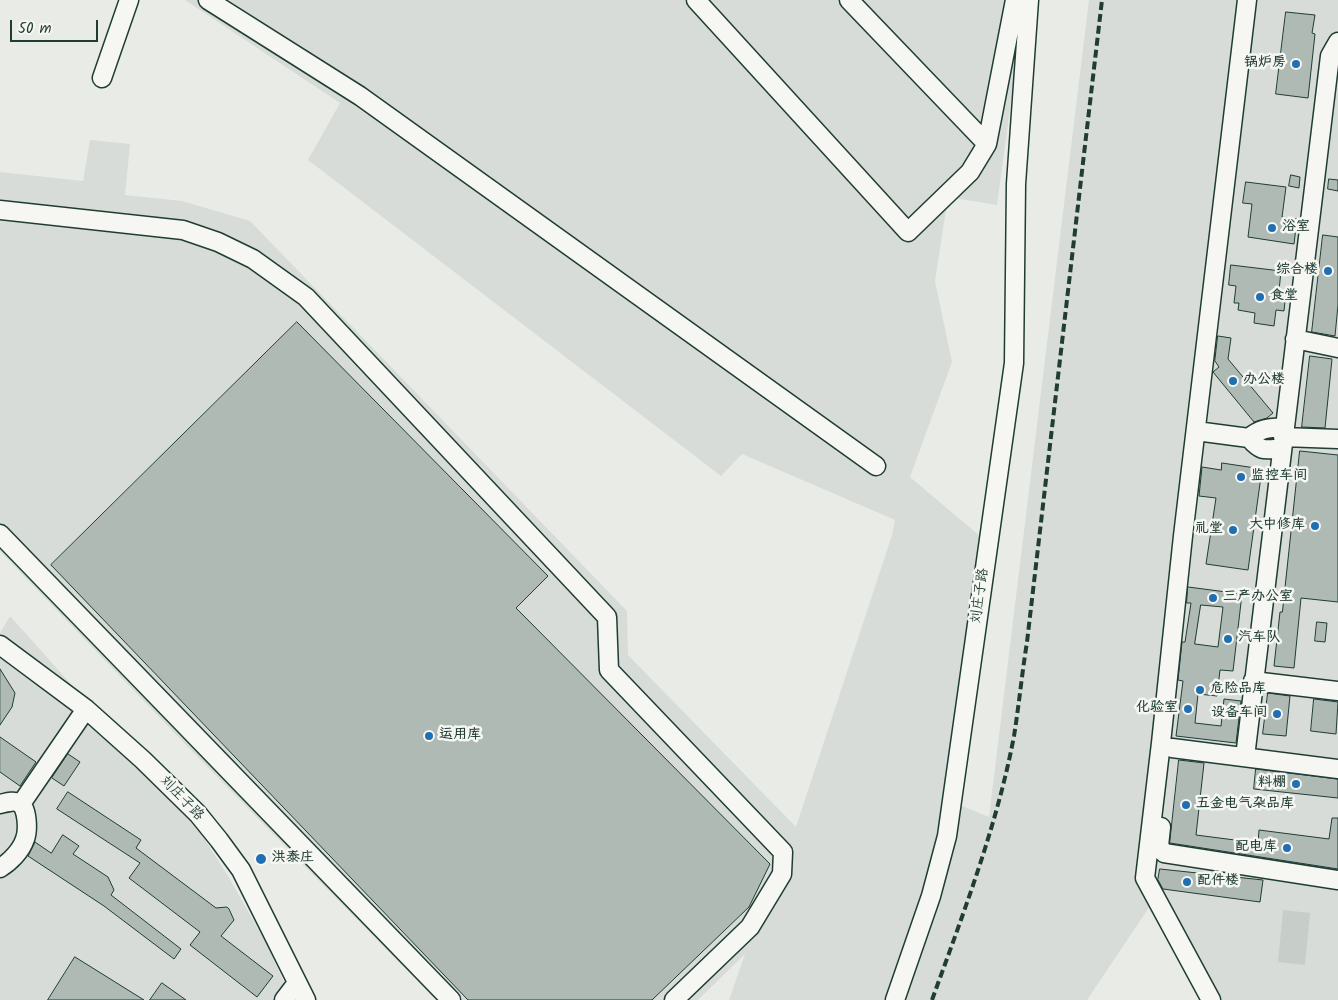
<!DOCTYPE html>
<html>
<head>
<meta charset="utf-8">
<style>
	body { margin:0 }
	#map { position:relative; width:1338px; height:1000px; overflow:hidden; background:#e9ebe7; font-family:Kalam,sans-serif }
	canvas { display:block }
	.scale { position:absolute; left:10px; top:20px; width:88px; height:22px; box-sizing:border-box; border:2px solid #1f3d34; border-top:0; padding-left:6px; font-size:15px; line-height:18px; white-space:nowrap; color:#1f3d34; -webkit-text-stroke:4px #f6f6f2; paint-order:stroke }
</style>
</head>
<body>
<div id="map">
<canvas width="1338" height="1000"></canvas>
<div class="scale">50 m</div>
</div>
<script>
const g = document.querySelector('canvas').getContext('2d');
g.lineJoin = 'round';
function fillPath(path, color) {
  g.fillStyle = color;
  g.fill(path, 'evenodd');
}
function strokePath(path, color, width, dash) {
  g.strokeStyle = color;
  g.lineWidth = width;
  g.lineCap = dash ? 'butt' : 'round';
  g.setLineDash(dash || []);
  g.stroke(path);
}
function label(font, color, halo, rows, align = 'center') {
  g.font = font + ' Kalam,"LXGW WenKai TC",sans-serif';
  g.lineWidth = 5;
  g.setLineDash([]);
  g.textBaseline = 'middle';
  g.strokeStyle = halo;
  g.fillStyle = color;
  for (const [text, x, y, turn = 0] of rows) {
    g.save();
    g.translate(x, y);
    g.rotate((+turn || 0) * Math.PI / 180);
    g.textAlign = isNaN(turn) ? turn : align;
    if (halo) g.strokeText(text, 0, 0);
    g.fillText(text, 0, 0);
    g.restore();
  }
}
const built = new Path2D(`
	M 185,0 L 1025,0 L 997,205 L 948,197 L 935,281 L 952,362 L 910,477 L 993,547 L 960,805 L 989,817 L 1089,0 L 1338,0 L 1338,1000 L 1219,1000 L 1158,894 L 1087,1000 L 729,1000 L 745,954 L 698,1000 L 436,1000 L 188,747 L 0,551 L 0,172 L 83,181 L 90,140 L 130,144 L 125,195 L 182,201 L 250,221 L 627,611 L 628,655 L 796,827 L 892,535 L 895,520 L 742,454 L 721,476 L 308,160 L 340,103 Z
	M 10,616 L 192,819 L 228,876 L 266,943 L 292,1000 L 0,1000 L 0,633 Z`);
const green = new Path2D(`
	M 1283,910 L 1310,913 L 1305,965 L 1278,962 Z`);
const building = new Path2D(`
	M 1286,12 L 1315,15 L 1312,33 L 1315,34 L 1308,98 L 1276,94 Z
	M 1291,175 L 1300,177 L 1299,188 L 1289,186 Z
	M 1329,179 L 1338,180 L 1338,191 L 1328,189 Z
	M 1246,182 L 1286,187 L 1282,217 L 1297,219 L 1294,244 L 1248,237 L 1252,204 L 1243,203 Z
	M 1323,235 L 1338,237 L 1338,305 L 1335,336 L 1312,332 Z
	M 1231,265 L 1281,271 L 1279,291 L 1286,292 L 1284,311 L 1276,310 L 1274,326 L 1254,323 L 1255,313 L 1238,310 L 1239,303 L 1234,303 L 1236,286 L 1229,285 Z
	M 297,322 L 548,576 L 516,608 L 770,864 L 749,907 L 652,1000 L 468,1000 L 51,565 Z
	M 1218,336 L 1231,338 L 1228,359 L 1273,413 L 1267,418 L 1254,422 L 1213,372 L 1219,367 L 1215,361 Z
	M 1310,356 L 1332,359 L 1325,428 L 1302,427 Z
	M 1300,451 L 1338,455 L 1338,602 L 1301,598 L 1294,668 L 1274,666 L 1280,612 L 1282,612 Z
	M 1222,463 L 1262,469 L 1248,570 L 1206,564 L 1216,498 L 1199,496 L 1202,467 L 1221,470 Z
	M 1188,587 L 1242,594 L 1233,671 L 1220,670 L 1217,696 L 1198,694 L 1195,723 L 1221,726 L 1224,699 L 1241,701 L 1236,743 L 1176,736 L 1183,681 L 1178,680 L 1182,642 L 1185,642 L 1191,603 L 1187,603 ZM 1201,605 L 1223,607 L 1218,647 L 1195,644 Z
	M 1317,622 L 1327,623 L 1325,642 L 1315,641 Z
	M 0,669 L 15,693 L 12,707 L 0,725 Z
	M 1268,693 L 1290,696 L 1286,736 L 1263,734 Z
	M 1314,699 L 1338,702 L 1336,734 L 1311,731 Z
	M 0,737 L 36,762 L 20,786 L 0,772 Z
	M 68,754 L 80,762 L 64,786 L 52,778 Z
	M 1179,760 L 1204,763 L 1196,835 L 1258,843 L 1259,830 L 1329,839 L 1332,818 L 1338,818 L 1338,869 L 1170,843 Z
	M 1256,769 L 1338,779 L 1338,798 L 1254,789 Z
	M 68,792 L 141,840 L 136,848 L 216,908 L 227,907 L 229,909 L 234,920 L 221,936 L 273,976 L 257,997 L 190,945 L 200,932 L 129,878 L 140,863 L 57,809 Z
	M 63,835 L 79,846 L 73,854 L 108,877 L 114,890 L 111,895 L 181,949 L 174,959 L 104,906 L 28,856 L 35,842 L 51,853 Z
	M 1160,869 L 1263,880 L 1260,902 L 1163,889 L 1158,880 Z
	M 75,957 L 144,1000 L 48,1000 Z
	M 162,983 L 186,1000 L 150,1000 Z`);
const minor = new Path2D(`
	M 208,0 L 360,96 L 876,466
	M 696,0 L 908,232 L 970,172 L 987,144
	M 849,0 L 987,144 L 1015,0
	M 102,78 L 129,0
	M 0,210 L 183,230 L 218,242 L 253,259 L 306,297 L 607,617 L 609,670 L 783,852 L 782,874 L 750,927 L 674,1000
	M 1295,339 L 1338,348
	M 1196,431 L 1249,438 C 1261,452 1264,450 1282,448
	M 1283,437 L 1338,439
	M 1249,438 C 1260,428 1270,428 1284,427
	M 0,534 L 451,1000
	M 0,645 L 86,709 L 143,760 L 198,814 L 219,840 L 241,870 L 306,1000
	M 1253,681 L 1338,691
	M 1172,748 L 1338,769
	M 1245,757 L 1330,56 L 1338,42
	M 0,804 C 5,803 14,800 19,803 C 28,807 28,831 25,839 C 21,851 10,862 0,868
	M 21,804 L 86,709
	M 1161,827 L 1159,846 L 1164,853 L 1338,880
	M 284,1000 L 297,983
	M 895,1000 L 931,896 L 947,836 L 1014,363 L 1016,184 L 1029,0
	M 1211,1000 L 1145,878 L 1161,743 L 1183,536 L 1247,0`);
const rail = new Path2D(`
	M 932,1000 C 963,914 997,826 1014,736 C 1019,705 1022,673 1027,642 L 1102,0`);
const markers = [
	[1296,64,5,"#1f6fb2"],
	[1272,228,5,"#1f6fb2"],
	[1328,271,5,"#1f6fb2"],
	[1260,297,5,"#1f6fb2"],
	[1233,381,5,"#1f6fb2"],
	[1241,477,5,"#1f6fb2"],
	[1315,526,5,"#1f6fb2"],
	[1233,530,5,"#1f6fb2"],
	[1213,598,5,"#1f6fb2"],
	[1228,639,5,"#1f6fb2"],
	[1200,690,5,"#1f6fb2"],
	[1188,709,5,"#1f6fb2"],
	[1277,714,5,"#1f6fb2"],
	[429,736,5,"#1f6fb2"],
	[1296,784,5,"#1f6fb2"],
	[1186,805,5,"#1f6fb2"],
	[1287,848,5,"#1f6fb2"],
	[261,859,6,"#1f6fb2"],
	[1187,882,5,"#1f6fb2"]
];
const poiNames = [
	["锅炉房",1286,64,"right"],
	["浴室",1282,228],
	["综合楼",1318,271,"right"],
	["食堂",1270,297],
	["办公楼",1243,381],
	["监控车间",1251,477],
	["大中修库",1305,526,"right"],
	["礼堂",1223,530,"right"],
	["三产办公室",1223,598],
	["汽车队",1238,639],
	["危险品库",1210,690],
	["化验室",1178,709,"right"],
	["设备车间",1267,714,"right"],
	["运用库",439,736],
	["料棚",1286,784,"right"],
	["五金电气杂品库",1196,805],
	["配电库",1277,848,"right"],
	["洪泰庄",272,859],
	["配件楼",1197,882]
];
const streetNames = [
	["刘庄子路",981,596,-82],
	["刘庄子路",181,799,46]
];
fillPath(built, '#d8dcd8');
fillPath(green, '#c7cec9');
fillPath(building, '#b0bab5');
strokePath(building, '#1f3d34', 1);
strokePath(minor, '#1f3d34', 21);
strokePath(minor, '#f6f6f2', 18);
strokePath(rail, '#1f3d34', 4, [8, 4]);
for (const [x, y, r, color] of markers) {
  const dot = new Path2D();
  dot.arc(x, y, r, 0, 2 * Math.PI);
  g.fillStyle = color;
  g.fill(dot);
  strokePath(dot, '#f6f6f2', 2);
}
label('bold 14px', '#1f3d34', '#f6f6f2', poiNames, 'left');
label('14px', '#1f3d34', '#f6f6f2', streetNames);
</script>
</body>
</html>
